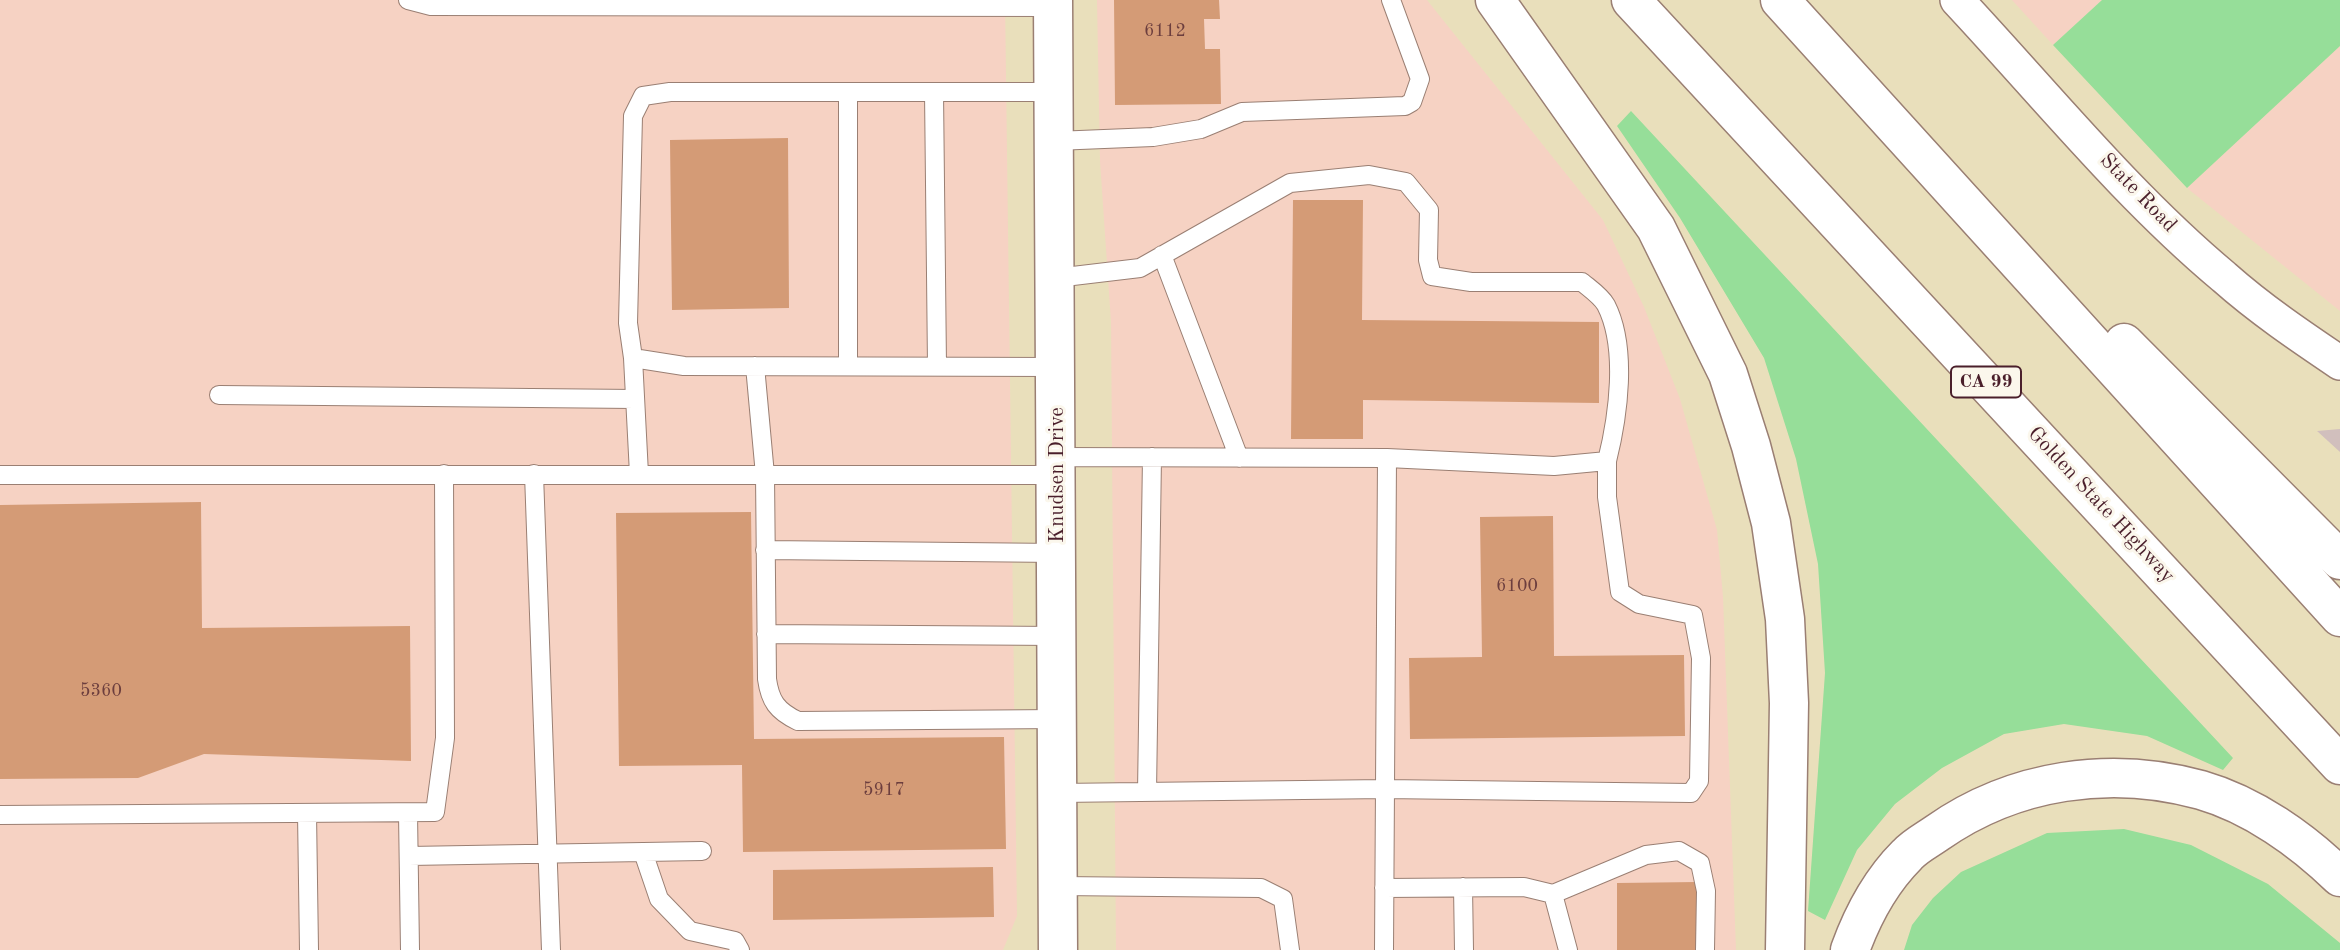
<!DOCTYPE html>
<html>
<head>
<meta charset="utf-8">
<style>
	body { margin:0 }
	canvas { display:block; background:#e9dfbb }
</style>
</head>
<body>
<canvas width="2340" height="950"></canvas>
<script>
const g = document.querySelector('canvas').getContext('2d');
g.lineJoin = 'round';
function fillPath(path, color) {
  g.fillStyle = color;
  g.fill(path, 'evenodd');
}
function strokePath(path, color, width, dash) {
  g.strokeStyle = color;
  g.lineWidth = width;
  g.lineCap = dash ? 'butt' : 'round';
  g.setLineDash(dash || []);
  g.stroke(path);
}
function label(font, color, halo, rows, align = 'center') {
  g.font = font + ' "Old Standard TT",serif';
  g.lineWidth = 6;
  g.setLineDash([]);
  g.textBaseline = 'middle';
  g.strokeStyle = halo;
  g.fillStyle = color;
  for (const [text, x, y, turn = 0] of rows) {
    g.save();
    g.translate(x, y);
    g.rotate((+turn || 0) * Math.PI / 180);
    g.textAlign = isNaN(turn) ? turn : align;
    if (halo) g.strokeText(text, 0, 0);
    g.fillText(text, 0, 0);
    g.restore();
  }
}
const built = new Path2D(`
	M 0,0 L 1005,0 L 1017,916 L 1003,950 L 0,950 Z
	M 1097,0 L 1427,0 L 1603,220 L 1644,307 L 1680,399 L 1717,530 L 1723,597 L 1736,950 L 1116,950 L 1111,322 L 1100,161 Z
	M 2012,0 L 2102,0 L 2053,45 Z
	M 2340,46 L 2340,311 L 2187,188 Z`);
const industrial = new Path2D(`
	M 2340,429 L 2340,452 L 2317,431 Z`);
const green = new Path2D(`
	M 2102,0 L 2340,0 L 2340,46 L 2187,188 L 2053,45 Z
	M 1631,111 L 2233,758 L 2223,770 L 2147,736 L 2064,724 L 2004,734 L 1942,768 L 1895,804 L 1857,850 L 1825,920 L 1808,911 L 1825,673 L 1818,564 L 1796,459 L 1764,358 L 1680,218 L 1617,126 Z
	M 2124,829 L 2191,845 L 2268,884 L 2340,943 L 2340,950 L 1904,950 L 1912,925 L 1933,898 L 1961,872 L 2047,833 Z`);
const building = new Path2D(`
	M 1114,0 L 1219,0 L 1220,19 L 1204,19 L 1205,49 L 1220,49 L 1221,104 L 1115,105 Z
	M 788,138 L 789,308 L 672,310 L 670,140 Z
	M 1293,200 L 1363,200 L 1362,320 L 1599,322 L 1599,403 L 1363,400 L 1363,439 L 1291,439 Z
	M 201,502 L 202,628 L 410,626 L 411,761 L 204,754 L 138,778 L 0,779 L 0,505 Z
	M 751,512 L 754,739 L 1004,737 L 1006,849 L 743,852 L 742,765 L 619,766 L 616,513 Z
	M 1553,516 L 1554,656 L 1684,655 L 1685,736 L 1410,739 L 1409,658 L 1482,657 L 1480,517 Z
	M 993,867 L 994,917 L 773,920 L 773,870 Z
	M 1697,882 L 1698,950 L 1617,950 L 1617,883 Z`);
const lane = new Path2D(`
	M 408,0 L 431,6 L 1054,7
	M 848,92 L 848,366
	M 934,92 L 937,366
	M 1055,92 L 670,92 L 643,96 L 633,116 L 628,323 L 633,358 L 684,366 L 1057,367
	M 1055,141 L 1153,137 L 1201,129 L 1242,112 L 1405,106 L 1412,102 L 1420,79 L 1391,0
	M 1162,255 L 1239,458
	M 1056,278 L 1140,268 L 1290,183 L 1369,175 L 1406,182 L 1429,210 L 1428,260 L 1432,276 L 1471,282 L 1582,282 C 1589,288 1601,296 1606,305 C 1628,348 1618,417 1607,461
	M 633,358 L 639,474
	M 755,366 L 765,475 L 767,679 C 770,701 777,711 798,721 L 1058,719
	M 219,395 L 635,399
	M 1057,457 L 1387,458 L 1384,950
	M 534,474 L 551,950
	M 0,475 L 1057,475
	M 765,550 L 1058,553
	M 766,634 L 1058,636
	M 1147,792 L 1152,457
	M 1059,793 L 1385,789 L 1691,793 L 1699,781 L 1701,658 L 1693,615 L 1639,604 L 1620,592 L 1607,497 L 1607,461 L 1554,466 L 1387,458
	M 307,813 L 309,950
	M 408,813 L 410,950
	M 0,815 L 435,812 L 445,738 L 444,474
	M 643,852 L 659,899 L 690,931 L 735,941 L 740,950
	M 409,856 L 702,851
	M 1059,886 L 1261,888 L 1283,899 L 1290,950
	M 1463,887 L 1464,950
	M 1384,888 L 1524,887 L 1553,894 L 1568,950
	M 1553,894 L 1646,855 L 1679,851 L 1700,863 L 1706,891 L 1705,950`);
const street = new Path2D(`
	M 1957,0 C 2044,93 2126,195 2224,277 C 2260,309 2300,336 2340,363`);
const secondary = new Path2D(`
	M 1053,0 L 1058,950`);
const highway = new Path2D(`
	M 1495,0 L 1656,228 L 1728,374 L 1751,446 L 1771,523 L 1785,619 L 1789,703 L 1785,950
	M 1631,0 L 2340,765
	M 1780,0 L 2340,617
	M 2124,343 L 2340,560
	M 1850,950 C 1863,914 1880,882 1907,855 C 1915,846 1927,840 1937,833 C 2014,779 2111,765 2201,790 C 2253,805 2302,840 2340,877`);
const numberNames = [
	["6112",1165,31],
	["6100",1517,586],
	["5360",101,691],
	["5917",884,790]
];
const shields = [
	[1986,382,70]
];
const shieldNames = [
	["CA 99",1986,382]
];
const streetNames = [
	["State Road",2138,193,46],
	["Knudsen Drive",1057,475,-90],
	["Golden State Highway",2101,505,47]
];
fillPath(built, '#f6d2c3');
fillPath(industrial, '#d1bfbd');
fillPath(green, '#96de99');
fillPath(building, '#d49b76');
strokePath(lane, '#9a7f73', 20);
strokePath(street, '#9a7f73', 36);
strokePath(secondary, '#9a7f73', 41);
strokePath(highway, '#9a7f73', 41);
strokePath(lane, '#fff', 18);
strokePath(street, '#fff', 33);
strokePath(secondary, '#fff', 38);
strokePath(highway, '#fff', 38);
label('18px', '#6c3e3e', null, numberNames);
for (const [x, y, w] of shields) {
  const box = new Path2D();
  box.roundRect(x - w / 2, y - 15.5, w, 31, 5);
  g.fillStyle = '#fbf7ec';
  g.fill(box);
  strokePath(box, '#4a1f2b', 2);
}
label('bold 19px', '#4a1f2b', null, shieldNames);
label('21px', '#4a1f2b', '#fbf7ec', streetNames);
</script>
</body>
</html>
